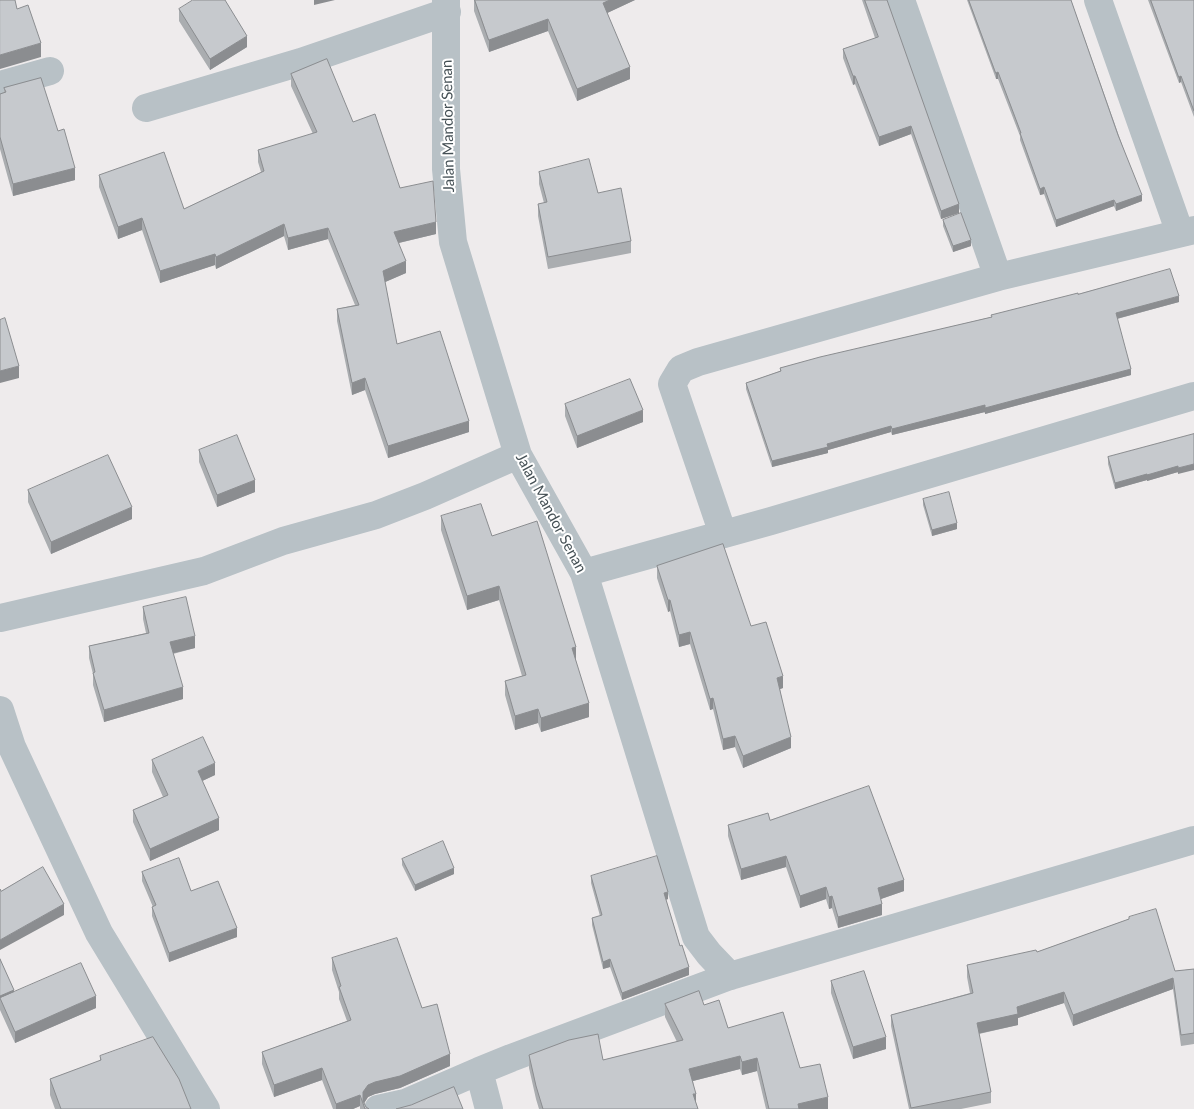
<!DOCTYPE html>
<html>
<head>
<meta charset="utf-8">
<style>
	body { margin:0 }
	canvas { display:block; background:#eeebec }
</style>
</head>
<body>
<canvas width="1194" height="1109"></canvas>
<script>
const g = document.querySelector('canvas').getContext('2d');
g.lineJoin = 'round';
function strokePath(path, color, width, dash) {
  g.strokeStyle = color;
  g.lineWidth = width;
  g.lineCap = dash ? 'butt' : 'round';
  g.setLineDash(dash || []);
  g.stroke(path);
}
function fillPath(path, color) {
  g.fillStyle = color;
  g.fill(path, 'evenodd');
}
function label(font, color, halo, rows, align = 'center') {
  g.font = font + ' Lato,sans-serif';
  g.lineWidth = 4;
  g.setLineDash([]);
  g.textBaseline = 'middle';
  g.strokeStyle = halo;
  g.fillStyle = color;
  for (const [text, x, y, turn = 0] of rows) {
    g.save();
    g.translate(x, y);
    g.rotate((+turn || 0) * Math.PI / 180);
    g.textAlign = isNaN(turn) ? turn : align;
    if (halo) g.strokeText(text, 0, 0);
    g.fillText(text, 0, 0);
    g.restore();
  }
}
const minor = new Path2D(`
	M 446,0 L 446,169 L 453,242 L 518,455 L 584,573 L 696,937 L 709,954 L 730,976
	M 901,0 L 998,277
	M 1098,0 L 1180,233
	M 0,85 L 50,71
	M 146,108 L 301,62 L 447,12
	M 723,534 L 672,384 L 681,369 L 698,362 L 998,277 L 1194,230
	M 584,573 L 771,521 L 1194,396
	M 0,618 L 204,571 L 283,541 L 376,515 L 425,496 L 518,455
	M 0,710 L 12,747 L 99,933 L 206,1109
	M 378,1109 L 405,1103 L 479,1071
	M 489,1109 L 479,1071 L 511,1058 L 730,976 L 1194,840`);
const wall = new Path2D(`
	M 474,0 L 635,0 L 607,13 L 630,79 L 577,101 L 548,31 L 489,52 L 474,11 Z
	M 862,0 L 887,0 L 959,213 L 941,219 L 911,134 L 879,146 L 855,84 L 853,85 L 843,58 L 843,49 L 875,38 Z
	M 967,0 L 1071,0 L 1142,201 L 1116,211 L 1114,206 L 1056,227 L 1044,194 L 1040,195 L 1020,140 L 1020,136 L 998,79 L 996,79 Z
	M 1148,0 L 1194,0 L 1194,117 L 1181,82 L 1179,83 Z
	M 179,9 L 247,47 L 210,70 L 179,21 Z
	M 291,74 L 353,122 L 400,188 L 436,234 L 399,243 L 406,273 L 385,282 L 397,344 L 469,432 L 388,458 L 365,390 L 352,395 L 337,321 L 337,309 L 355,305 L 328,239 L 288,250 L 284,236 L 216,269 L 215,265 L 160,283 L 142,230 L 118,239 L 99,187 L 99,175 L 184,209 L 261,172 L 258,162 L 258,150 L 313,134 L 291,86 Z
	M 4,88 L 75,180 L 13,196 L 0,149 L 0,94 L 4,92 Z
	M 539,172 L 598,193 L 631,241 L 631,253 L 548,269 L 538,216 L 538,204 L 544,203 L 539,184 Z
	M 943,220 L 971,246 L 953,252 L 943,226 Z
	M 1078,294 L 1179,302 L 1117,319 L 1131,375 L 985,414 L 985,412 L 892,435 L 891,432 L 828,450 L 828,453 L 772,467 L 746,389 L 746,383 L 780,371 L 780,368 L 991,317 Z
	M 565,404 L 643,422 L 577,448 L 565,416 Z
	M 1194,434 L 1178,474 L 1178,472 L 1147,481 L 1147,480 L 1115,489 L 1108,464 L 1108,457 Z
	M 199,450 L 255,492 L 217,507 L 199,462 Z
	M 28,490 L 132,519 L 51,554 L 28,502 Z
	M 923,499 L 957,529 L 932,536 L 923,505 Z
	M 441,516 L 492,536 L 576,661 L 589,717 L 541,732 L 538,723 L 515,730 L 505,695 L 505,681 L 522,676 L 499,600 L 467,610 L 441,530 Z
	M 657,566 L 751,626 L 783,688 L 780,689 L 791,748 L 743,768 L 735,747 L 723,750 L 713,709 L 710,710 L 690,644 L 679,647 L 670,611 L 668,612 L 657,578 Z
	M 143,607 L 195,648 L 173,654 L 183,699 L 104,722 L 93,685 L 93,674 L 89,658 L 89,646 L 146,633 L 143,619 Z
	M 152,760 L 215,775 L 202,781 L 219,830 L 150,861 L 133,822 L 133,810 L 163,797 L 152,772 Z
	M 770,820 L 904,891 L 881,899 L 882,915 L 838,928 L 832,908 L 829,909 L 826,899 L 800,908 L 786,867 L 741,880 L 728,836 L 728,825 Z
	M 402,859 L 454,874 L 415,891 L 402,865 Z
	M 142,872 L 191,891 L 237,937 L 169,962 L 152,916 L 152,907 L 153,907 L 142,881 Z
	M 591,876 L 668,899 L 666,900 L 689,975 L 622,1000 L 610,967 L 603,969 L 592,925 L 592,918 L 600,916 L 591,883 Z
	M 1129,917 L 1175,971 L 1194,969 L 1194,1044 L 1181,1046 L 1173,989 L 1073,1026 L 1064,1003 L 1018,1018 L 1018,1025 L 979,1034 L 991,1092 L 991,1103 L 961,1109 L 909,1109 L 891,1026 L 891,1015 L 970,993 L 967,977 L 967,965 L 1037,952 L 1129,919 Z
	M 332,958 L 422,1008 L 450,1066 L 400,1088 L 375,1094 L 368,1097 L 364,1103 L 366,1107 L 369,1109 L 360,1109 L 360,1106 L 353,1109 L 333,1109 L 322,1080 L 274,1097 L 262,1064 L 262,1052 L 347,1021 L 339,999 L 339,992 L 332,970 Z
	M 0,959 L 14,992 L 96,1008 L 15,1043 L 0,1010 Z
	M 831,981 L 886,1049 L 853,1059 L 831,993 Z
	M 665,1004 L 704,1005 L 728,1028 L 800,1068 L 828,1109 L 766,1109 L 757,1071 L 742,1075 L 740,1069 L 693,1081 L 696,1103 L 698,1109 L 539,1109 L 536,1099 L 529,1068 L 529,1055 L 603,1060 L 677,1042 L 665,1017 Z
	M 100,1056 L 191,1109 L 55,1109 L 50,1095 L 50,1079 L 100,1061 Z`);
const shadedWall = new Path2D(`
	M 314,0 L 335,0 L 314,5 Z
	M 610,0 L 635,0 L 603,15 L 603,3 Z
	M 548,19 L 548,31 L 489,52 L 489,40 Z
	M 247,36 L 247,47 L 210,70 L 210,59 Z
	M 41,43 L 41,57 L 0,69 L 0,55 Z
	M 630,67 L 630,79 L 577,101 L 577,89 Z
	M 998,72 L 998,79 L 996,79 L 996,73 Z
	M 853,76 L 855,76 L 855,84 L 853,85 Z
	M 1181,76 L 1181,82 L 1179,83 L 1179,77 Z
	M 911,126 L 911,134 L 879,146 L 879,137 Z
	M 75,168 L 75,180 L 13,196 L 13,184 Z
	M 1044,187 L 1044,194 L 1040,195 L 1040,189 Z
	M 1142,195 L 1142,201 L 1116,211 L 1116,204 Z
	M 1114,200 L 1114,206 L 1056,227 L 1056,220 Z
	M 959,204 L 959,213 L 941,219 L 941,211 Z
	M 142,218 L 142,230 L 118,239 L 118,227 Z
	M 436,222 L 436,234 L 394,244 L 394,232 Z
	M 284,224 L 284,236 L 216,269 L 216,257 Z
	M 328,228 L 328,239 L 288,250 L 288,238 Z
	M 971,240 L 971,246 L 953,252 L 953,246 Z
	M 215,254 L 215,265 L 160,283 L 160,271 Z
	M 406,261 L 406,273 L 383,283 L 383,271 Z
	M 1179,296 L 1179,302 L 1116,319 L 1116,313 Z
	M 19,366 L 19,378 L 0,383 L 0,371 Z
	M 1131,369 L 1131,375 L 985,414 L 985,408 Z
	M 365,378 L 365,390 L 352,395 L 352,383 Z
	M 985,405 L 985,412 L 892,435 L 892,429 Z
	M 643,410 L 643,422 L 577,448 L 577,436 Z
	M 469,421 L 469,432 L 388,458 L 388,446 Z
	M 891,426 L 891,432 L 828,450 L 828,453 L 772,467 L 772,461 L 827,444 Z
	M 1194,464 L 1194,470 L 1178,474 L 1178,468 Z
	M 1178,466 L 1178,472 L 1147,481 L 1147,475 Z
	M 1147,474 L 1147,480 L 1115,489 L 1115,483 Z
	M 255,480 L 255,492 L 217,507 L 217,495 Z
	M 132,507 L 132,519 L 51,554 L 51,542 Z
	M 957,523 L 957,529 L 932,536 L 932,530 Z
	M 499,586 L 499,600 L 467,610 L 467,596 Z
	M 668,600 L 670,600 L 670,611 L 668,612 Z
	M 690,632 L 690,644 L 679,647 L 679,635 Z
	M 195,636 L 195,648 L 170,654 L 170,642 Z
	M 576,647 L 576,661 L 572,663 L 572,648 Z
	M 783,676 L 783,688 L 777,690 L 777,678 Z
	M 183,687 L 183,699 L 104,722 L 104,710 Z
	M 713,698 L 713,709 L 710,710 L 710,699 Z
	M 589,703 L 589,717 L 541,732 L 541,718 Z
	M 538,709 L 538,723 L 515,730 L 515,716 Z
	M 735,736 L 735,747 L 723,750 L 723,739 Z
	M 791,737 L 791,748 L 743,768 L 743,756 Z
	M 215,763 L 215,775 L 198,783 L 198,771 Z
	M 219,818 L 219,830 L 150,861 L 150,849 Z
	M 786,856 L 786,867 L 741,880 L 741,869 Z
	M 454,868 L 454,874 L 415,891 L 415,885 Z
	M 904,880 L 904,891 L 878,900 L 878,888 Z
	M 826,887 L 826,899 L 800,908 L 800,896 Z
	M 668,892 L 668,899 L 664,900 L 664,893 Z
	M 832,896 L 832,908 L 829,909 L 829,897 Z
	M 64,904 L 64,915 L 0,950 L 0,940 Z
	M 882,904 L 882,915 L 838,928 L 838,917 Z
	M 237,928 L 237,937 L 169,962 L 169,953 Z
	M 610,959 L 610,967 L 603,969 L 603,962 Z
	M 689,967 L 689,975 L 622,1000 L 622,993 Z
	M 1173,978 L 1173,989 L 1073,1026 L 1073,1015 Z
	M 14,990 L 14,1002 L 0,998 L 0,996 Z
	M 1064,992 L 1064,1003 L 1018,1018 L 1018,1025 L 977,1034 L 977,1023 L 1017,1007 Z
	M 96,996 L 96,1008 L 15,1043 L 15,1032 Z
	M 886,1037 L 886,1049 L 853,1059 L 853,1047 Z
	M 450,1054 L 450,1066 L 400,1088 L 375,1094 L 368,1097 L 363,1105 L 363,1092 L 368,1085 L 375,1082 Z
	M 740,1056 L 740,1069 L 689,1082 L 689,1069 Z
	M 757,1058 L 757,1071 L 742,1075 L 742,1062 Z
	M 322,1068 L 322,1080 L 274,1097 L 274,1085 Z
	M 693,1094 L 696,1094 L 696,1107 Z
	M 360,1095 L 360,1106 L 353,1109 L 336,1109 L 336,1104 Z
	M 828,1097 L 828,1109 L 798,1109 L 798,1104 Z`);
const building = new Path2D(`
	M 0,0 L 15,0 L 17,9 L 28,5 L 41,43 L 0,55 Z
	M 193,0 L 225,0 L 247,36 L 210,59 L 179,9 Z
	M 475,0 L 610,0 L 603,3 L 630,67 L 577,89 L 548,19 L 489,40 Z
	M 865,0 L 887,0 L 959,204 L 941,211 L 911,126 L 879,137 L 855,76 L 853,76 L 843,49 L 878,37 Z
	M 969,0 L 1071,0 L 1118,135 L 1142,195 L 1116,204 L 1114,200 L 1056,220 L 1044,187 L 1040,189 L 1020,133 L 1021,133 L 998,72 L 996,73 Z
	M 1151,0 L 1194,0 L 1194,111 L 1181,76 L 1179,77 Z
	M 327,59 L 353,122 L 375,114 L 400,188 L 433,181 L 436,222 L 394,232 L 406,261 L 383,271 L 397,344 L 440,331 L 469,421 L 388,446 L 365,378 L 352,383 L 337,309 L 359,305 L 328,228 L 288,238 L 284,224 L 216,257 L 215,254 L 160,271 L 142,218 L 118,227 L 99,175 L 164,152 L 184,209 L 264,171 L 258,150 L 317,132 L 291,74 Z
	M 41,78 L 58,131 L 64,129 L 75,168 L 13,184 L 0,137 L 0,94 L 6,92 L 4,88 Z
	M 589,159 L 598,193 L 621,188 L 631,241 L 548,257 L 538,204 L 547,202 L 539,172 Z
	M 961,213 L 971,240 L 953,246 L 943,220 Z
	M 1170,269 L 1179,296 L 1116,313 L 1131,369 L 985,408 L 985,405 L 892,429 L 891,426 L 827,444 L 828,447 L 772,461 L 746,383 L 781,371 L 780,368 L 820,357 L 992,317 L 991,315 L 1078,293 L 1078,294 Z
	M 5,318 L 19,366 L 0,371 L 0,320 Z
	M 630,379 L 643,410 L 577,436 L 565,404 Z
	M 1194,434 L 1194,464 L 1178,468 L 1178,466 L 1147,475 L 1147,474 L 1115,483 L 1108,457 Z
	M 237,435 L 255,480 L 217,495 L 199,450 Z
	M 108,455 L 132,507 L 51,542 L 28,490 Z
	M 949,492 L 957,523 L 932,530 L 923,499 Z
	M 481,504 L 492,536 L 537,521 L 576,647 L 572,648 L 589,703 L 541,718 L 538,709 L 515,716 L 505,681 L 526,675 L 499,586 L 467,596 L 441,516 Z
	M 723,544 L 751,626 L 766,622 L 783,676 L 777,678 L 791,737 L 743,756 L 735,736 L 723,739 L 713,698 L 710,699 L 690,632 L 679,635 L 670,600 L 668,600 L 657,566 Z
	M 186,597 L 195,636 L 170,642 L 183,687 L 104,710 L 93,673 L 95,672 L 89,646 L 149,633 L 143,607 Z
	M 203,737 L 215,763 L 198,771 L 219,818 L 150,849 L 133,810 L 168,795 L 152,760 Z
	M 869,786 L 904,880 L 878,888 L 882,904 L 838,917 L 832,896 L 829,897 L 826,887 L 800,896 L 786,856 L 741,869 L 728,825 L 768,813 L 770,820 Z
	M 443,841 L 454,868 L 415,885 L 402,859 Z
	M 657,856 L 668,892 L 664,893 L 680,946 L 682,945 L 689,967 L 622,993 L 610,959 L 603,962 L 592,918 L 602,915 L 591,876 Z
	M 179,858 L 191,891 L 218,881 L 237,928 L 169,953 L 152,907 L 156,905 L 142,872 Z
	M 43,867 L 64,904 L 0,940 L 0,889 L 1,891 Z
	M 1156,909 L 1175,971 L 1194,969 L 1194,1033 L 1181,1035 L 1173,978 L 1073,1015 L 1064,992 L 1017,1007 L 1018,1014 L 977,1023 L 991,1092 L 911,1108 L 891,1015 L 973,993 L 967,965 L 1036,950 L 1037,952 L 1129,919 L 1129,917 Z
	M 397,938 L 422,1008 L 437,1004 L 450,1054 L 400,1076 L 375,1082 L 368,1085 L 363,1092 L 363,1101 L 366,1107 L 369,1109 L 365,1109 L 360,1095 L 336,1104 L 322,1068 L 274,1085 L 262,1052 L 351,1020 L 339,987 L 341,986 L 332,958 Z
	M 0,959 L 14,990 L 0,996 Z
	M 81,963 L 96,996 L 15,1032 L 0,998 Z
	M 864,971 L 886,1037 L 853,1047 L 831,981 Z
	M 699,991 L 704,1005 L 719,1000 L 728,1028 L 783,1012 L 800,1068 L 820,1064 L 828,1097 L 798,1104 L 799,1109 L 769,1109 L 757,1058 L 742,1062 L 740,1056 L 689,1069 L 696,1094 L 693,1094 L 698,1109 L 543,1109 L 536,1086 L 529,1055 L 569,1040 L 598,1034 L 603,1060 L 683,1040 L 665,1004 Z
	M 153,1037 L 179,1079 L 191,1109 L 61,1109 L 50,1079 L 101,1060 L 100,1056 Z
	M 454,1087 L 463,1109 L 396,1109 L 411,1105 Z`);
const streetNames = [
	["Jalan Mandor Senan",448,126,-91],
	["Jalan Mandor Senan",551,513,62]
];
strokePath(minor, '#b8c1c6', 28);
fillPath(wall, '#aaadb0');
fillPath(shadedWall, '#8b8d90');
fillPath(building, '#c6c9cd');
strokePath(building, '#8b8d90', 1);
label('15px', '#465156', '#fff', streetNames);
</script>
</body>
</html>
